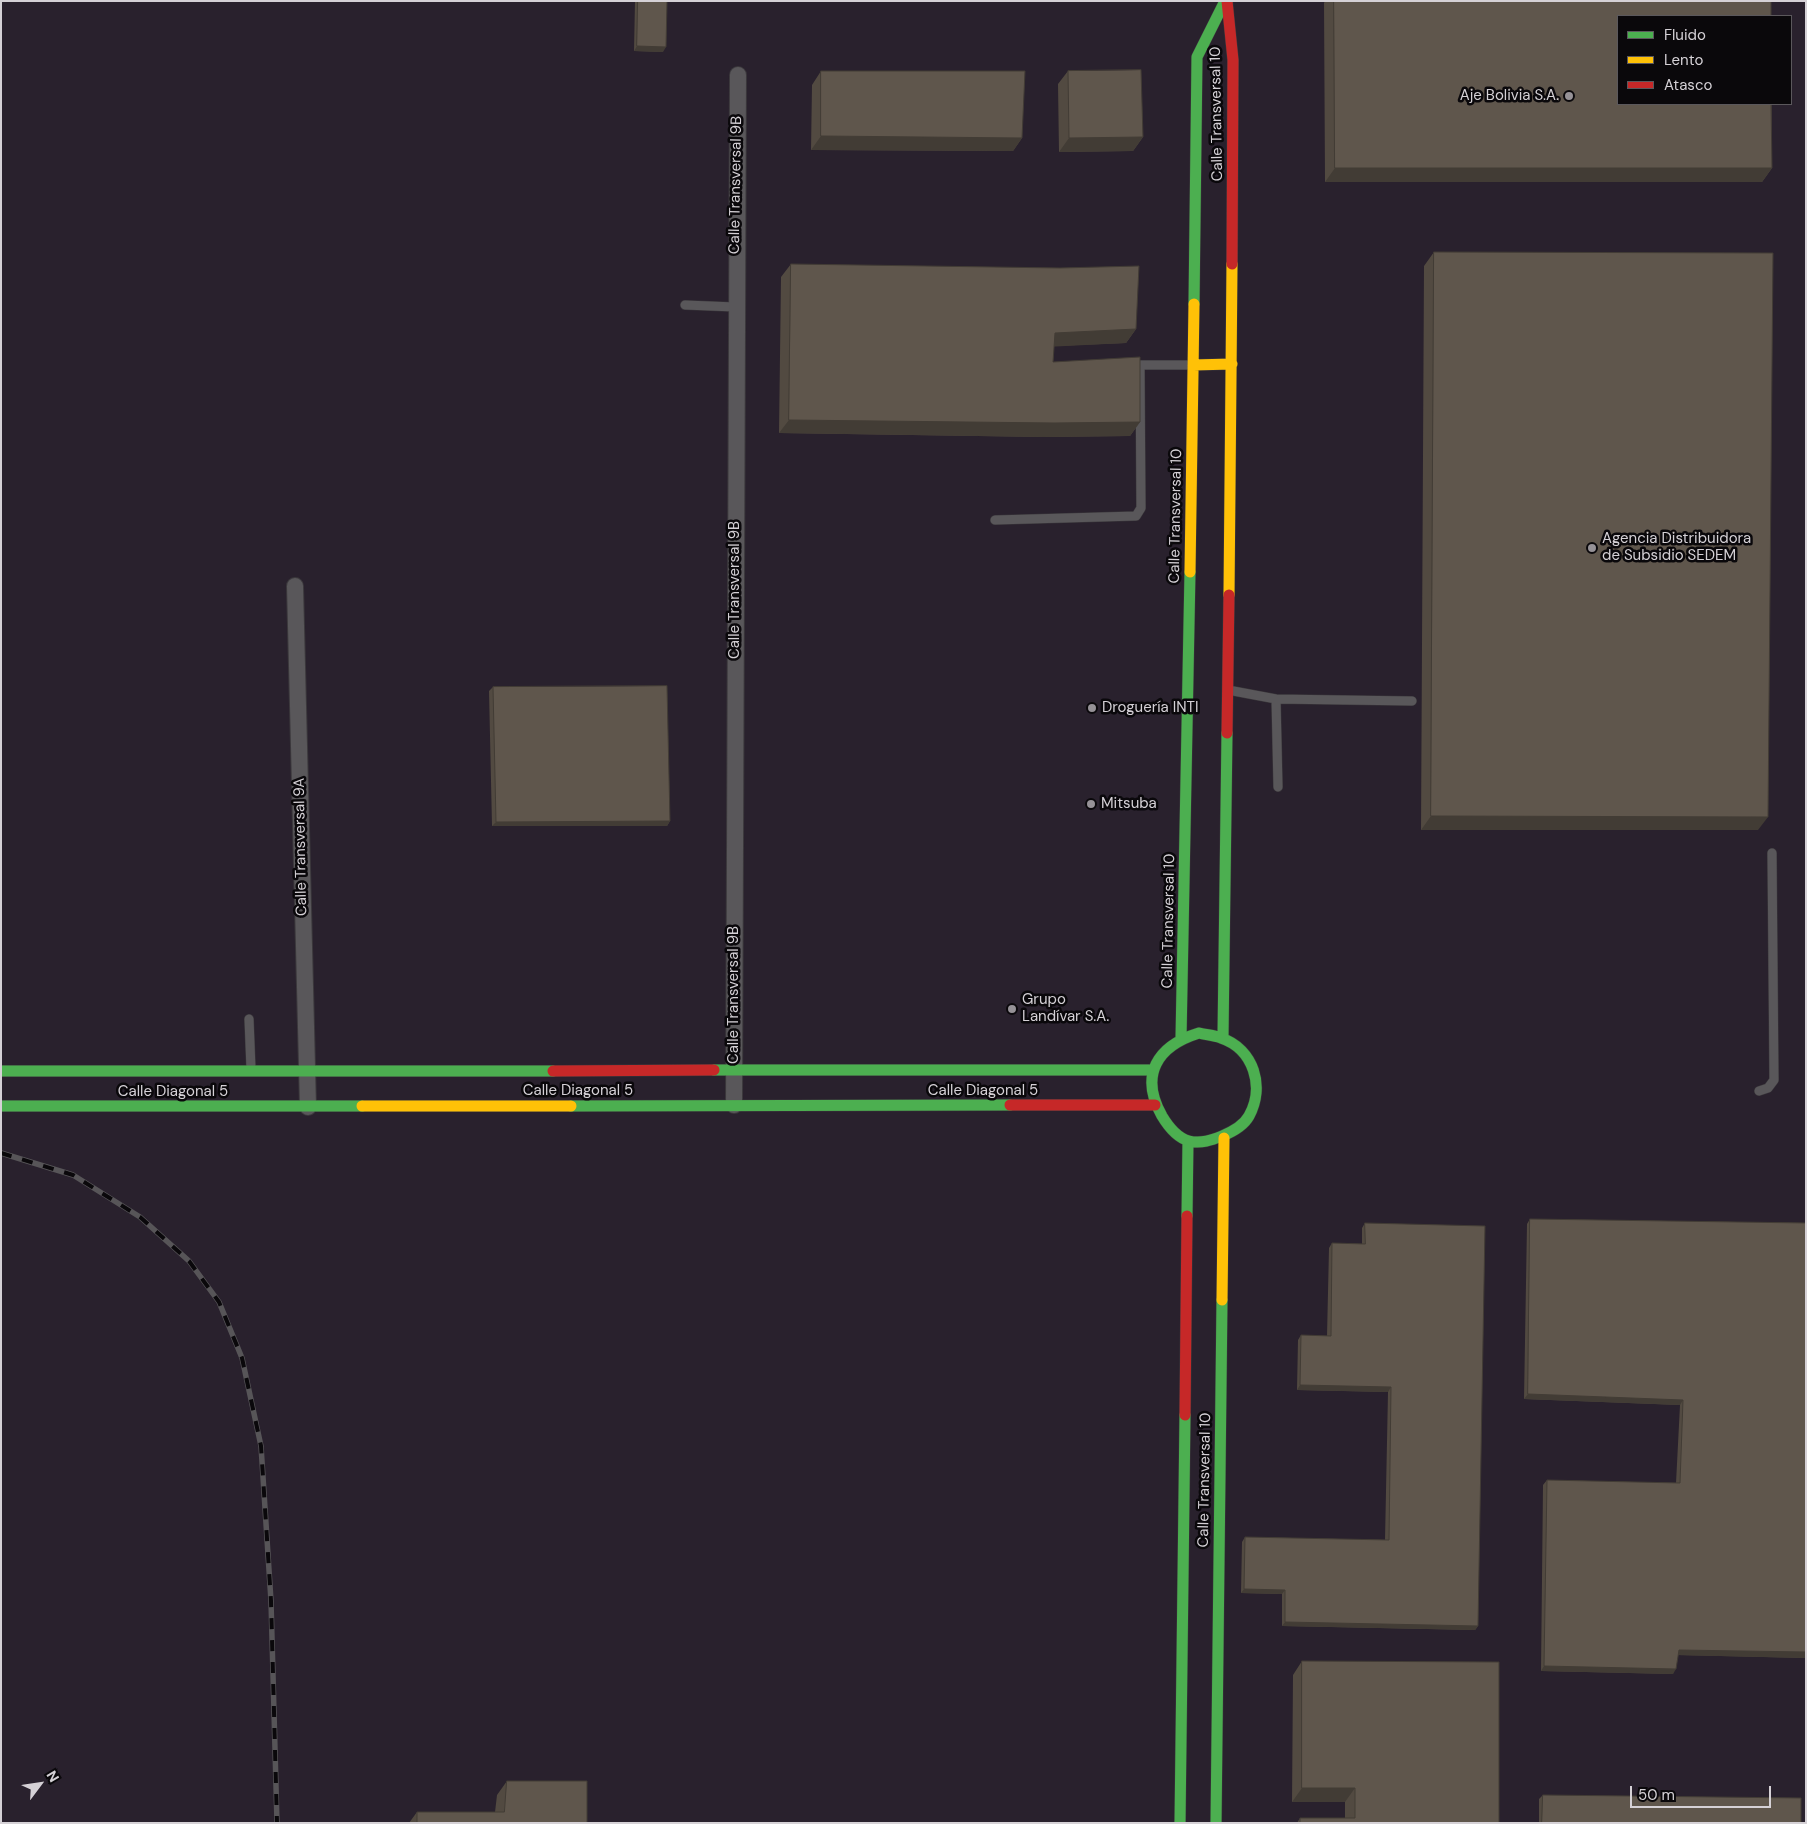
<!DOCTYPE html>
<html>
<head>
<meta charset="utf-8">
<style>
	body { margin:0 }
	#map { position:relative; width:1807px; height:1824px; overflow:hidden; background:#211e23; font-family:"DM Sans",sans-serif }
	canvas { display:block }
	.frame { position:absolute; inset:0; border:2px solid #d5d1d6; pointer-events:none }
	.legend { position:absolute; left:1617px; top:15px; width:175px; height:90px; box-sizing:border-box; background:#0a080b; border:1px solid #5b585c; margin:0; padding:6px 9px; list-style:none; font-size:15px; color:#d5d1d6 }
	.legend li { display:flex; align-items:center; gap:10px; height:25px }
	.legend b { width:25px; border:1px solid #5b585c }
	.north { position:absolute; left:15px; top:1759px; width:50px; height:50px; -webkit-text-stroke:4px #0a080b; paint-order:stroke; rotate:59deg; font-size:14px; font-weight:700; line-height:20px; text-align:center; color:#d5d1d6 }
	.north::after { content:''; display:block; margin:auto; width:18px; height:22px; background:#d5d1d6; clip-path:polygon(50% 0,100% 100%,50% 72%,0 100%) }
	.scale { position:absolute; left:1630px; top:1786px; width:141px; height:22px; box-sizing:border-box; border:2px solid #d5d1d6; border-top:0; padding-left:6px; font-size:15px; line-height:18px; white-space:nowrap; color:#d5d1d6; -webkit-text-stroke:4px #0a080b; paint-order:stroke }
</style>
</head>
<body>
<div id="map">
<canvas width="1807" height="1824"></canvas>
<div class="frame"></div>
<ul class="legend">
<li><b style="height:6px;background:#4caf50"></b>Fluido</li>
<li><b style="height:6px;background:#ffc107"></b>Lento</li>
<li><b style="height:6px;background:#c62828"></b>Atasco</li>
</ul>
<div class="north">N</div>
<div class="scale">50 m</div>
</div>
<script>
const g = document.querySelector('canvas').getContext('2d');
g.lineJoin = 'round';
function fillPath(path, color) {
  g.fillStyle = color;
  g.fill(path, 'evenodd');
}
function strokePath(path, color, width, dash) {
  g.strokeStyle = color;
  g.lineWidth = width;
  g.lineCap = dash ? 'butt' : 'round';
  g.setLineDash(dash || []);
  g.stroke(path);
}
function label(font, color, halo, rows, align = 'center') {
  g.font = font + ' "DM Sans",sans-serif';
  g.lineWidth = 5;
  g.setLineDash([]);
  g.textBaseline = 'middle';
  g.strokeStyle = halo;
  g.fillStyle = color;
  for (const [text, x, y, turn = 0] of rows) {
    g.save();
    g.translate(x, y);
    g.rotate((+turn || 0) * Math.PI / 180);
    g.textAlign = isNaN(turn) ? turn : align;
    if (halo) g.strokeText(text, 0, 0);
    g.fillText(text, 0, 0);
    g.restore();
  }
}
const built = new Path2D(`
	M 1,1 L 1806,1 L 1806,1823 L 1,1823 ZM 1618,16 L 1791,16 L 1791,104 L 1618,104 Z`);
const lane = new Path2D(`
	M 685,305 L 735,307
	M 995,520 L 1136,516 L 1141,508 L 1140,365 L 1192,365
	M 1228,690 L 1276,699 L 1412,701
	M 1276,699 L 1278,787
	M 249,1019 L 251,1069
	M 1759,1091 L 1768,1088 L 1774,1080 L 1772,853`);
const street = new Path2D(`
	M 295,586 L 308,1107
	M 734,1105 L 738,75`);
const fast = new Path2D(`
	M 1194,304 L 1197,57 L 1225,1
	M 1199,1033 C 1206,1035 1214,1035 1221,1038 C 1254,1049 1265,1087 1249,1116 C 1244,1125 1232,1132 1222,1136 C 1212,1140 1201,1144 1189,1141 C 1178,1138 1168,1126 1162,1116 C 1139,1075 1157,1046 1199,1033 Z
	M 1223,1036 L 1227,733
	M 1181,1038 L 1190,572
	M 714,1070 L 1152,1070
	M 1,1071 L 553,1071
	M 1,1106 L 362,1106
	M 571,1106 L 1010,1105
	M 1187,1216 L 1188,1141
	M 1180,1823 L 1185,1415
	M 1216,1823 L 1222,1300`);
const slow = new Path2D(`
	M 1193,365 L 1232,364
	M 1190,572 L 1194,304
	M 1229,595 L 1232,264
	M 362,1106 L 571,1106
	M 1222,1300 L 1224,1138`);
const jam = new Path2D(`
	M 1227,1 L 1233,60 L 1232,264
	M 1227,733 L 1229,595
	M 553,1071 L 714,1070
	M 1010,1105 L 1155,1105
	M 1185,1415 L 1187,1216`);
const rail = new Path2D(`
	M 1,1153 L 73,1175 L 140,1217 L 189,1261 L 219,1302 L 242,1358 L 261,1446 L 271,1601 L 277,1823`);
const wall = new Path2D(`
	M 635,1 L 667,1 L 663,52 L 634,51 Z
	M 1325,1 L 1771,1 L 1772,168 L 1762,182 L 1325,182 L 1324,3 Z
	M 821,71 L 1022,138 L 1013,151 L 811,150 L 812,85 Z
	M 1068,71 L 1143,137 L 1133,151 L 1059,152 L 1058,84 Z
	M 1434,252 L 1758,830 L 1421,830 L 1424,266 Z
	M 791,264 L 1136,329 L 1126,343 L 1054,346 L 1053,362 L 1140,422 L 1130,436 L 1044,437 L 779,433 L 781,277 Z
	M 493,687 L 670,821 L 667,826 L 492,826 L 489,691 Z
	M 1530,1219 L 1806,1223 L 1806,1658 L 1678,1655 L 1673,1674 L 1541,1671 L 1543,1485 L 1547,1480 L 1676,1483 L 1680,1405 L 1524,1399 L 1527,1224 Z
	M 1365,1223 L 1478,1626 L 1475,1630 L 1282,1626 L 1282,1594 L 1241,1593 L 1242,1542 L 1245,1537 L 1385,1540 L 1388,1392 L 1297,1390 L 1298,1340 L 1301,1335 L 1327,1336 L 1329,1248 L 1332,1243 L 1362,1244 L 1362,1228 Z
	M 1302,1661 L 1499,1823 L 1297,1823 L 1300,1818 L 1345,1818 L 1345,1802 L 1292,1802 L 1293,1675 Z
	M 507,1781 L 587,1823 L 409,1823 L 417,1812 L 495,1812 L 497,1795 Z
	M 1543,1795 L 1801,1823 L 1539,1823 L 1539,1799 Z`);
const shadedWall = new Path2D(`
	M 637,46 L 666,47 L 663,52 L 634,51 Z
	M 821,136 L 1022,138 L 1013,151 L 811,150 Z
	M 1143,137 L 1133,151 L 1059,152 L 1069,138 Z
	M 1335,168 L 1772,168 L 1762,182 L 1325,182 Z
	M 1136,329 L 1126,343 L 1046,347 L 1055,333 Z
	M 789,420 L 1140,422 L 1130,436 L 1044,437 L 779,433 Z
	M 1431,816 L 1768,817 L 1758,830 L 1421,830 Z
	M 670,821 L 667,826 L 492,826 L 496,822 Z
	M 1300,1385 L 1391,1387 L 1388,1392 L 1297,1390 Z
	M 1528,1394 L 1683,1400 L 1680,1405 L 1524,1399 Z
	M 1244,1589 L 1285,1590 L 1282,1594 L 1241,1593 Z
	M 1285,1622 L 1478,1626 L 1475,1630 L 1282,1626 Z
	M 1679,1650 L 1806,1652 L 1806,1658 L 1675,1655 Z
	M 1544,1666 L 1676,1669 L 1673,1674 L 1541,1671 Z
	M 1302,1788 L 1355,1788 L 1345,1802 L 1292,1802 Z`);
const building = new Path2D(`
	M 638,1 L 667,1 L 666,47 L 637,46 Z
	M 1334,1 L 1771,1 L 1771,16 L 1618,16 L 1618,104 L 1771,104 L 1772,168 L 1335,168 Z
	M 1141,70 L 1143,137 L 1069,138 L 1068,71 Z
	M 821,71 L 1025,71 L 1022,138 L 821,136 Z
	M 1434,252 L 1773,253 L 1768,817 L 1431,816 Z
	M 791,264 L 1060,268 L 1139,266 L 1136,329 L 1055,333 L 1053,362 L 1140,357 L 1140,422 L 1054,423 L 789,420 Z
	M 667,686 L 670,821 L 496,822 L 493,687 Z
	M 1530,1219 L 1806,1223 L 1806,1652 L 1679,1650 L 1676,1669 L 1544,1666 L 1547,1480 L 1680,1483 L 1683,1400 L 1528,1394 Z
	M 1365,1223 L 1485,1226 L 1478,1626 L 1285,1622 L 1285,1590 L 1244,1589 L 1245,1537 L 1389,1540 L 1391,1387 L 1300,1385 L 1301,1335 L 1331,1336 L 1332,1243 L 1365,1244 Z
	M 1302,1661 L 1499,1662 L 1499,1823 L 1300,1823 L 1300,1818 L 1355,1818 L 1355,1788 L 1302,1788 Z
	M 507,1781 L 587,1781 L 587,1823 L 417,1823 L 417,1812 L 504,1812 Z
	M 1543,1795 L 1801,1798 L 1801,1823 L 1542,1823 Z`);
const markers = [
	[1569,96,5,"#969297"],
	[1592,548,5,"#969297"],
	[1092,708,5,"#969297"],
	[1091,804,5,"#969297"],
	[1012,1009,5,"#969297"]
];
const poiNames = [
	["Aje Bolivia S.A.",1559,96,"right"],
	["Agencia Distribuidora",1602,539],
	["de Subsidio SEDEM",1602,556],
	["Droguería INTI",1102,708],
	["Mitsuba",1101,804],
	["Grupo",1022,1000],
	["Landívar S.A.",1022,1017]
];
const streetNames = [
	["Calle Transversal 10",1217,114,-91],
	["Calle Transversal 9B",736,185,-89],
	["Calle Transversal 10",1176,516,-89],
	["Calle Transversal 9B",735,590,-90],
	["Calle Transversal 9A",301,847,-91],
	["Calle Transversal 10",1169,921,-89],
	["Calle Transversal 9B",734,995,-90],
	["Calle Diagonal 5",578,1091],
	["Calle Diagonal 5",983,1091],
	["Calle Diagonal 5",173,1092],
	["Calle Transversal 10",1205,1480,-89]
];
fillPath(built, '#29212d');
strokePath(lane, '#3b383c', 10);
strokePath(street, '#3b383c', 18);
strokePath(fast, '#3b383c', 12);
strokePath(slow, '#3b383c', 12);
strokePath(jam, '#3b383c', 12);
strokePath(lane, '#59575a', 9);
strokePath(street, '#59575a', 16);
strokePath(fast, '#4caf50', 11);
strokePath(slow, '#ffc107', 11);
strokePath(jam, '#c62828', 11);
strokePath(rail, '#575558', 5.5);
strokePath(rail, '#0a080b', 4, [11]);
fillPath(wall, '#524a41');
fillPath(shadedWall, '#423c35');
fillPath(building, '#5f564c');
strokePath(building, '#423c35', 1);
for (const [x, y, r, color] of markers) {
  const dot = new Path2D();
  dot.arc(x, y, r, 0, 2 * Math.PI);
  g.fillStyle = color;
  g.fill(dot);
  strokePath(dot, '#0a080b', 2);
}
label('15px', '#d5d1d6', '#0a080b', poiNames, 'left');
label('15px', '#d5d1d6', '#0a080b', streetNames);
</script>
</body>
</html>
